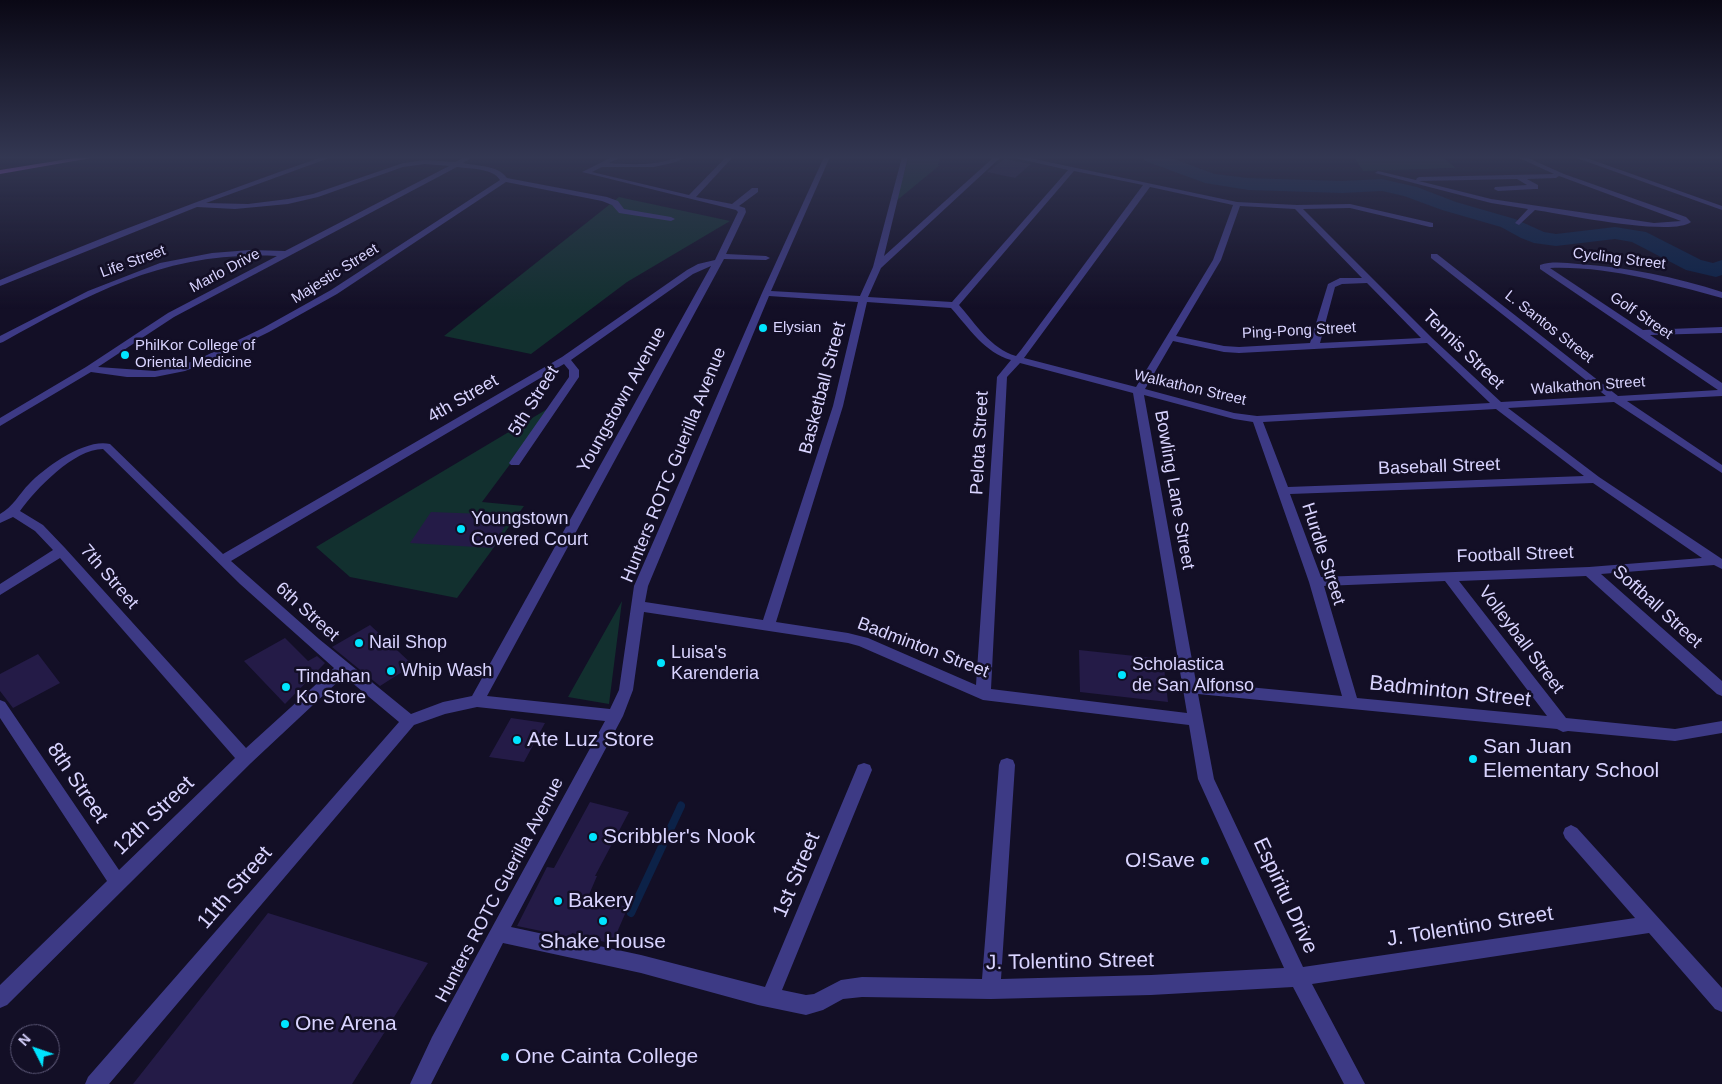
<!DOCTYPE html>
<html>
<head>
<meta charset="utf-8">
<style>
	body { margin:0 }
	#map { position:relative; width:1722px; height:1084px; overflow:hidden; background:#130f26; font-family:Helvetica,sans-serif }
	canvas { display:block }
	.north { position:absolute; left:10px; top:1024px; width:50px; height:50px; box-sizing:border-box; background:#130f26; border:1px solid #625e7d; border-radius:50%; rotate:311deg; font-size:14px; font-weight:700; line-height:20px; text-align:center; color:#d9d4ff }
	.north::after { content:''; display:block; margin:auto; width:18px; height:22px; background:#00e5ff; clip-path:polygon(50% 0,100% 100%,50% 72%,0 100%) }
</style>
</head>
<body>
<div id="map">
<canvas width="1722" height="1084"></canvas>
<div class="north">N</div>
</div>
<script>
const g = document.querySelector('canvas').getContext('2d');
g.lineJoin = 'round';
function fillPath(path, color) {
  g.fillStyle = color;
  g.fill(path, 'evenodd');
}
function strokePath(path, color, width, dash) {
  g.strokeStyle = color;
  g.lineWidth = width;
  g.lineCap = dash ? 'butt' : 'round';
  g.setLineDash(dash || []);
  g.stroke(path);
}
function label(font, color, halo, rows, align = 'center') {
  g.font = font + ' Helvetica,sans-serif';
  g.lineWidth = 5;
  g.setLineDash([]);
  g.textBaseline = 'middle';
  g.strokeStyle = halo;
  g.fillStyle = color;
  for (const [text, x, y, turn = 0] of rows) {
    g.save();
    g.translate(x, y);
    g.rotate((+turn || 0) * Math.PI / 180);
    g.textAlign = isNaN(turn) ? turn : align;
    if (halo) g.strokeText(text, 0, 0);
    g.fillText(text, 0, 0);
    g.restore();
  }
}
const green = new Path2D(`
	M 909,157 L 940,157 L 938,165 L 940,165 L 895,202 Z
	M 1354,157 L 1442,157 L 1456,168 L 1363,171 Z
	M 619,197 L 730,221 L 627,282 L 531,354 L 444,336 Z
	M 554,405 L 482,502 L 524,506 L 457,598 L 350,577 L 316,547 Z
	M 622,601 L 609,704 L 568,697 Z`);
const streamFar1 = new Path2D(`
	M 680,807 L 681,805`);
const stream = new Path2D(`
	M 631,913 L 681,806`);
const river = new Path2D(`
	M 1142,157 L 1169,157 L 1215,174 L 1248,178 L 1342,181 L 1382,179 L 1417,187 L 1456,202 L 1515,219 L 1544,232 L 1556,234 L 1615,227 L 1646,232 L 1701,260 L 1713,263 L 1722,260 L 1722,275 L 1716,277 L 1686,270 L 1632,242 L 1615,239 L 1556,246 L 1534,243 L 1521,238 L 1501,227 L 1442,210 L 1404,196 L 1382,191 L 1342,193 L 1248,190 L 1205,183 L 1145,161 Z`);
const building = new Path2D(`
	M 1004,159 L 1031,164 L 1015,178 L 987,172 Z
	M 431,512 L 511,515 L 493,548 L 410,543 Z
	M 370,625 L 413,665 L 380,686 L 332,647 Z
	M 285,638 L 308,661 L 317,656 L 325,663 L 285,704 L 244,661 Z
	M 1079,650 L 1163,659 L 1168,702 L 1080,692 Z
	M 38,654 L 60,683 L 13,708 L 0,691 L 0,674 Z
	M 511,718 L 545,723 L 524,762 L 489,757 Z
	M 590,802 L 629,812 L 595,876 L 597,876 L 588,897 L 628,907 L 612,944 L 572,933 L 570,937 L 517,926 L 547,867 L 554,868 Z
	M 268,913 L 428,963 L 352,1084 L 133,1084 Z`);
const minor = new Path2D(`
	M 322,157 L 332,157 L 206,203 L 248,204 L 288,199 L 313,194 L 403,163 L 425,160 L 455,162 L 465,157 L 473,157 L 463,163 C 477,166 498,165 507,178 L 607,197 L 618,201 L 624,209 L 671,217 L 675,219 L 671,221 L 619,213 L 612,205 L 602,201 L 506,182 L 337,294 L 269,332 L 210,361 L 185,371 L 155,377 L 127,377 L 91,372 L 0,426 L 0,418 L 86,367 L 168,313 L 277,256 C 168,251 95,291 3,342 L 0,343 L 0,336 L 88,291 L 160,263 L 212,253 L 250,250 L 285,251 L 449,166 L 425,164 L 403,167 L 318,197 L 288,204 L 235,209 L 197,207 L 0,286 L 0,280 C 106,235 213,195 322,157 ZM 457,167 C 470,169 493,168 500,180 L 331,290 L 263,328 L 203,357 L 178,367 L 155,371 L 98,367 L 174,317 Z
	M 612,157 L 621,157 L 609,163 C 624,164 640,165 654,163 C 665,162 675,157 686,157 L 676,162 L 654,167 L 602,167 L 592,172 L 689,195 L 726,157 L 733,157 L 696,197 L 732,204 L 752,188 L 758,188 L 758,192 L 739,206 L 745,208 L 746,212 L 726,254 L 766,256 L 770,258 L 766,260 L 724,259 L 487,696 L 610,709 L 619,690 L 634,586 L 762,293 L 824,157 L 830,157 L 771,291 L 860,296 L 873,267 L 902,157 L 908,157 L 884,256 L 994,157 L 1001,157 L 881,268 L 868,297 L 952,302 L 1068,170 L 1011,157 L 1025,157 L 1237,202 L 1297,205 L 1350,204 L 1433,223 L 1433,227 L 1430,227 L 1350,208 L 1303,209 L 1432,338 L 1501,402 L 1606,396 L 1431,258 L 1431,254 L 1437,254 L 1618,396 L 1718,390 L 1540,269 L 1540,265 C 1552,261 1566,263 1578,264 C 1627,267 1675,277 1722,292 L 1722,298 C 1665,283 1610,266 1550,268 L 1643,330 L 1722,327 L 1722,333 L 1650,335 L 1722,383 L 1722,396 L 1627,401 L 1722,465 L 1722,473 L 1614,402 L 1508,408 L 1599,477 L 1722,559 L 1722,569 L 1714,565 L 1601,574 L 1722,681 L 1722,696 L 1717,694 L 1586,576 L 1459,581 L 1566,718 L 1675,729 L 1722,721 L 1722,733 L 1675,741 L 1568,731 L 1563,732 L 1557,729 L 1198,694 L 1214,779 L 1303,967 L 1635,918 L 1565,838 L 1563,833 L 1565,828 L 1571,825 L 1577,828 L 1722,988 L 1722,1012 L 1715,1009 L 1649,933 L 1312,984 L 1365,1084 L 1344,1084 L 1293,987 L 1151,995 L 991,999 L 862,997 L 843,999 L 823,1010 L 806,1015 L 758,1005 L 641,973 L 503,943 L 431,1084 L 410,1084 L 432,1037 L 605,721 L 477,707 L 445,714 L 414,725 L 109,1084 L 85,1084 L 88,1077 L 399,722 L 344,676 L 251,763 L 7,1005 L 0,1008 L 0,985 L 107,881 L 0,718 L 0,700 L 5,702 L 119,870 L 235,758 L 60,558 L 0,595 L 0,584 L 53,550 L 35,531 L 13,517 L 0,523 L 0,514 C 13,507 19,494 29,484 C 45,467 86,438 110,444 L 223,554 L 562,357 L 687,270 L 698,264 L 715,260 L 738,212 L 736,210 L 582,172 ZM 1074,171 L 1143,185 L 1021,350 L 1016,356 C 991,349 975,323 959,305 ZM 1150,187 L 1233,205 L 1213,260 L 1136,387 L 1024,358 ZM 1240,206 L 1295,209 L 1362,278 L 1340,278 L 1328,284 L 1310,343 L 1239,347 L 1224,346 L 1176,336 L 1221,260 ZM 711,266 L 472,696 L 443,702 L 411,714 L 319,639 L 231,561 L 564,364 L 569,370 L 569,377 L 509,463 L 511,465 L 519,465 L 579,377 L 579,370 L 571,360 L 693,274 ZM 1367,283 L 1421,338 L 1320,343 L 1335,287 L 1342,284 ZM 769,296 L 858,302 L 833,406 L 763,620 L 645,602 L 648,586 ZM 867,302 L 951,308 C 969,328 985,353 1011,360 L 997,377 L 976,685 L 868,638 L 848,633 L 776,622 L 843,406 ZM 1173,341 L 1224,352 L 1239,353 L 1427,343 L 1490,403 L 1257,416 L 1234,413 L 1145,389 ZM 1020,363 L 1133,393 L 1187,713 L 991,689 L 1007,377 ZM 1144,395 L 1234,419 L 1253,422 L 1309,582 L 1342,696 L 1196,682 ZM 1496,409 L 1584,476 L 1288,487 L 1263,422 ZM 103,449 L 240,584 L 334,668 L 246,748 L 65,548 L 43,525 L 20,511 C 36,489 74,449 103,449 ZM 1593,483 L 1702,558 L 1589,567 L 1321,577 L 1290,494 ZM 1445,581 L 1547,716 L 1357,698 L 1324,586 ZM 644,612 L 848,643 L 859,646 L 983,700 L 1189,725 L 1198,779 L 1284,968 L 1151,975 L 1001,979 L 1015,765 L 1013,760 L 1007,758 L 1001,760 L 999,765 L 982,979 L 862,977 L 841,980 L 814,994 L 806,995 L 782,990 L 872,770 L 870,765 L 864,763 L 858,765 L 856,770 L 765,987 L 641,955 L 511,927 L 623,716 L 633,690 Z
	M 1517,157 L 1526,157 L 1564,174 L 1686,217 L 1691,222 C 1672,237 1563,214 1535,210 L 1519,225 L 1515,223 L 1528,209 L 1491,203 L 1375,173 L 1378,171 L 1416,180 L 1417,178 L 1419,177 L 1554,174 ZM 1559,176 L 1681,221 L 1654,223 L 1491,199 L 1419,181 L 1517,179 L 1527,185 L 1495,187 L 1494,189 L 1498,191 L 1535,189 L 1538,189 L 1538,185 L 1527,179 L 1556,178 Z
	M 1574,157 L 1584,157 L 1722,206 L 1722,210 Z`);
const major = new Path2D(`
	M 80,157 L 97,157 L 0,174 L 0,170 Z`);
const markers = [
	[763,328,5,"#00e5ff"],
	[125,355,5,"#00e5ff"],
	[461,529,5,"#00e5ff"],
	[359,643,5,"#00e5ff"],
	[661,663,5,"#00e5ff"],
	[391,671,5,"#00e5ff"],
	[1122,675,5,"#00e5ff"],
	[286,687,5,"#00e5ff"],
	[517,740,5,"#00e5ff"],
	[1473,759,5,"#00e5ff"],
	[593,837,5,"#00e5ff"],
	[1205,861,5,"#00e5ff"],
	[558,901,5,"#00e5ff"],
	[603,921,5,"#00e5ff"],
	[285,1024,5,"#00e5ff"],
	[505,1057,5,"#00e5ff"]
];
const farStreetnames = [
	["Cycling Street",1619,259,7],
	["Life Street",133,262,-20],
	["Marlo Drive",225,271,-28],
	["Majestic Street",335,274,-32],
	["Golf Street",1641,316,34],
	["L. Santos Street",1549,327,38],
	["Ping-Pong Street",1299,331,-3],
	["Walkathon Street",1588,386,-4],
	["Walkathon Street",1190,388,13]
];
const farPoinames = [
	["Elysian",773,328],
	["PhilKor College of",135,346],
	["Oriental Medicine",135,363]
];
const streetNames = [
	["Tennis Street",1463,350,44],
	["Basketball Street",823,388,-75],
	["4th Street",463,399,-30],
	["Youngstown Avenue",622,400,-61],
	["5th Street",534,401,-58],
	["Pelota Street",980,443,-87],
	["Hunters ROTC Guerilla Avenue",674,465,-68],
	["Baseball Street",1439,467,-2],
	["Bowling Lane Street",1174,490,80],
	["Hurdle Street",1323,554,72],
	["Football Street",1515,555,-2],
	["7th Street",109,577,49],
	["Softball Street",1657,607,42],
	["6th Street",307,612,42],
	["Volleyball Street",1521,640,53],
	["Badminton Street",923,648,21],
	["Hunters ROTC Guerilla Avenue",500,890,-62]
];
const poiNames = [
	["Youngstown",471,519],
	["Covered Court",471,540],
	["Nail Shop",369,643],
	["Luisa's",671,653],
	["Karenderia",671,674],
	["Scholastica",1132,665],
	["de San Alfonso",1132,686],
	["Whip Wash",401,671],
	["Tindahan",296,677],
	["Ko Store",296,698]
];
const nearStreetnames = [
	["Badminton Street",1450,692,6],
	["8th Street",77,783,56],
	["12th Street",154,816,-44],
	["1st Street",797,875,-67],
	["11th Street",235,888,-49],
	["Espiritu Drive",1285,896,65],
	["J. Tolentino Street",1470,927,-9],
	["J. Tolentino Street",1070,962,-1]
];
const nearPoinames = [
	["Ate Luz Store",527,740],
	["San Juan",1483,747],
	["Elementary School",1483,771],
	["Scribbler's Nook",603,837],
	["O!Save",1195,861,"right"],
	["Bakery",568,901],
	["Shake House",603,942,"center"],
	["One Arena",295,1024],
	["One Cainta College",515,1057]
];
fillPath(green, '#12302f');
strokePath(streamFar1, '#0c2248', 7);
strokePath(stream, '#0c2248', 8);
fillPath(river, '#0c2248');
fillPath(building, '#241b47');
fillPath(minor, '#3d3a85');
fillPath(major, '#c25bff');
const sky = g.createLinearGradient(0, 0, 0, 309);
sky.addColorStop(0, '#0a0815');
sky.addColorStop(0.51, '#333752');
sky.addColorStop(1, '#33375200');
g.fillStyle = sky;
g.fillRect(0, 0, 1722, 309);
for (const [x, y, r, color] of markers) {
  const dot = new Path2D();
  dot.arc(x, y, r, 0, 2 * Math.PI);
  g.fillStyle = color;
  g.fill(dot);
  strokePath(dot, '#130f26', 2);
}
label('15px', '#d9d4ff', '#130f26', farStreetnames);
label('15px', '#d9d4ff', '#130f26', farPoinames, 'left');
label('18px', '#d9d4ff', '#130f26', streetNames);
label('18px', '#d9d4ff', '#130f26', poiNames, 'left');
label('21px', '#d9d4ff', '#130f26', nearStreetnames);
label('21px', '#d9d4ff', '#130f26', nearPoinames, 'left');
</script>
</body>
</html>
